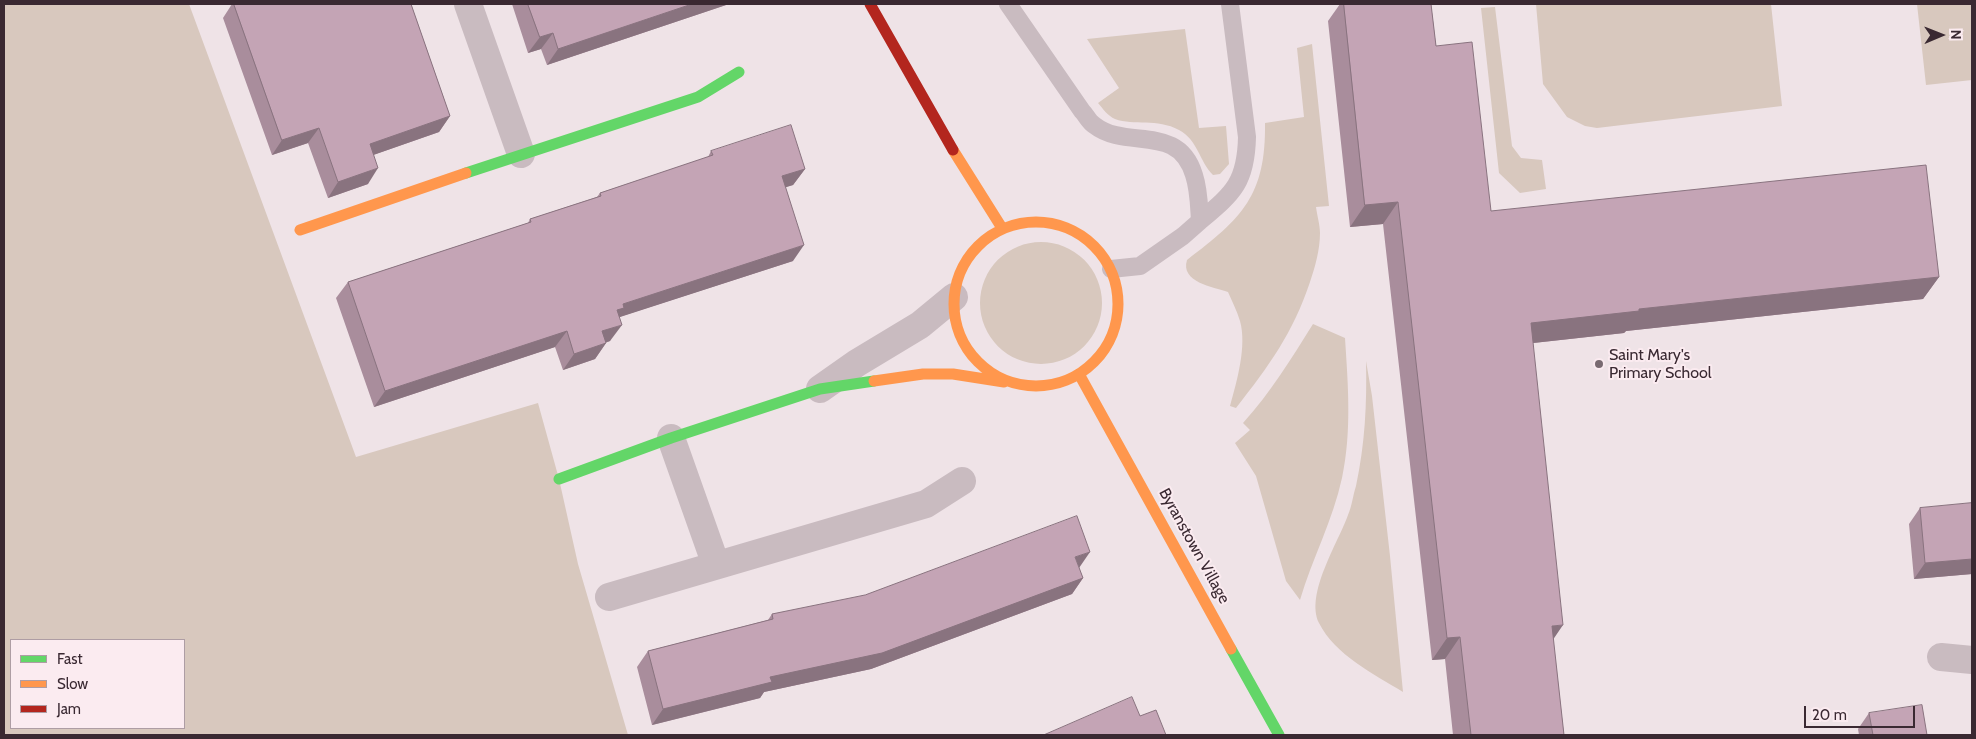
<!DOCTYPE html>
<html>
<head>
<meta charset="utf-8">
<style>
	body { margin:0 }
	#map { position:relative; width:1976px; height:739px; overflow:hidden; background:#efe3e7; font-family:Cabin,sans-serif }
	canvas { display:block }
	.frame { position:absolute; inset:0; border:5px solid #3a2932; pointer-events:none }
	.legend { position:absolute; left:10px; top:639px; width:175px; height:90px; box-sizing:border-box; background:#fbebf0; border:1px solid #ae9da4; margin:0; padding:6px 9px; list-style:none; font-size:15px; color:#3a2932 }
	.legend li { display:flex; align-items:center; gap:10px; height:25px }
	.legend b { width:25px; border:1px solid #ae9da4 }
	.north { position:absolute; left:1916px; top:10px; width:50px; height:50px; -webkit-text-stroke:4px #fbebf0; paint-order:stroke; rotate:89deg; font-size:14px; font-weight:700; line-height:20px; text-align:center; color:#3a2932 }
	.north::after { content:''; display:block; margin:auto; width:18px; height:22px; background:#3a2932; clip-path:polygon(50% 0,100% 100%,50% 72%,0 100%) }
	.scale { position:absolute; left:1804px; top:706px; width:111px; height:22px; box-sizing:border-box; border:2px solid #3a2932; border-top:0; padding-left:6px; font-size:15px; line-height:18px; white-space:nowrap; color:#3a2932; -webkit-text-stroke:4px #fbebf0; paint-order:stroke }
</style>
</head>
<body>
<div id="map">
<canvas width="1976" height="739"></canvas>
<div class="frame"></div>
<ul class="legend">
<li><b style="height:6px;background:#63d668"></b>Fast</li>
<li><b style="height:6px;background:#ff974d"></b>Slow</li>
<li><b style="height:6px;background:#b3261e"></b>Jam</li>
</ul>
<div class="north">N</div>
<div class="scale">20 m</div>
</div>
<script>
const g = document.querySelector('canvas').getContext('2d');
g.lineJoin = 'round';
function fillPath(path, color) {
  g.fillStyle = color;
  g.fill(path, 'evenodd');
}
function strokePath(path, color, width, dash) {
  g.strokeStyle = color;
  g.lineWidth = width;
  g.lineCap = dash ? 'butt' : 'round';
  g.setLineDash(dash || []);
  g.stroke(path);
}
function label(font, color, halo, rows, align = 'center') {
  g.font = font + ' Cabin,sans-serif';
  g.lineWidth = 4;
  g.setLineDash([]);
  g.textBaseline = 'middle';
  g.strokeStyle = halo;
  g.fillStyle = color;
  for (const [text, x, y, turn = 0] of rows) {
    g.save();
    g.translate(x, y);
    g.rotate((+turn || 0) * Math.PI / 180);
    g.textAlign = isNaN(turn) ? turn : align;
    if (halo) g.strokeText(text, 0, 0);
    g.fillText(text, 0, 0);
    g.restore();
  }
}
const green = new Path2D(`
	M 4,4 L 189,4 L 356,457 L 538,403 L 559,479 L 578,564 L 628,735 L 4,735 ZM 11,640 L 184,640 L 184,728 L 11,728 Z
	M 1536,4 L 1771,4 L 1782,106 L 1597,128 L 1585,126 L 1567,117 L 1543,84 Z
	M 1917,4 L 1972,4 L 1972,80 L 1926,85 Z
	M 1495,7 L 1512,146 L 1521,158 L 1542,160 L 1546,189 L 1520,193 L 1499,173 L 1481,8 Z
	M 1185,29 L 1199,128 L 1226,126 L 1229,164 L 1220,174 L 1213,175 C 1199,161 1198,140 1179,130 C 1157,118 1134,126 1115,119 C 1108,116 1103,109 1098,103 L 1119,88 L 1087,39 Z
	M 1312,44 L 1329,206 L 1316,207 C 1317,215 1320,225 1320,233 C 1320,250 1315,267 1310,282 C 1293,333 1269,366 1236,408 L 1230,406 C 1237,381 1247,346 1240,321 C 1237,311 1232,301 1228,292 C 1213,287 1180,282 1187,260 C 1242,218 1266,196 1265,123 L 1304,117 L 1297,48 Z
	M980 303a61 61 0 1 1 122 0a61 61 0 1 1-122 0Z
	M 1313,324 L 1345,338 C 1348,385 1352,431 1342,478 C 1333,520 1312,559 1300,600 L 1286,581 L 1256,476 L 1235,443 L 1250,430 L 1243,423 C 1271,392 1291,359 1313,324 Z
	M 1366,361 L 1372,396 L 1390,556 L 1403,692 C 1374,674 1335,655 1319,623 C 1305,594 1338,543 1348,515 C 1352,506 1353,495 1356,486 C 1365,444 1367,404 1366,361 Z`);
const lane = new Path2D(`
	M 1008,4 L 1082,111 C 1086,115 1089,122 1094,125 C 1127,151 1178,122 1194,175 C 1199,190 1199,206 1200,221 L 1183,236 L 1140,266 L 1111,269
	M 1200,221 C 1233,193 1246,183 1247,137 L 1230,4`);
const street = new Path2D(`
	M 468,4 L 521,154
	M 820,389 L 857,363 L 920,325 L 954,297
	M 671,438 L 716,565
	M 609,597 L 926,504 L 962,481
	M 1941,657 L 1972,660`);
const fast = new Path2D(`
	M 466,173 L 698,97 L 739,72
	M 559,479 L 671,438 L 820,389 L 874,381
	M 1231,649 L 1279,735`);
const slow = new Path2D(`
	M 953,150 L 1002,228
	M954 304a82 82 0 1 1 164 0a82 82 0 1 1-164 0Z
	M 300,230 L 466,173
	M 1079,374 L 1231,649
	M 874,381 L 923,374 L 953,374 L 1004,382`);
const jam = new Path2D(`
	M 870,4 L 953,150`);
const wall = new Path2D(`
	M 232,4 L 411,4 L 450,116 L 439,132 L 373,155 L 368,184 L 328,198 L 308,143 L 272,155 L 223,18 Z
	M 512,4 L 729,4 L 547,65 L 541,49 L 528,53 Z
	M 1340,4 L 1431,4 L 1436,46 L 1491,211 L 1939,277 L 1923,299 L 1626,331 L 1624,333 L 1533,343 L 1553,639 L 1564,735 L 1453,735 L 1445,659 L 1432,660 L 1383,224 L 1350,227 L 1328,21 Z
	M 711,151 L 805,169 L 793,185 L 785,187 L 793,261 L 619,317 L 610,341 L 605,343 L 606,343 L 595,359 L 563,370 L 555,347 L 374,407 L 336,298 L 348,282 L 528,223 L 530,219 L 597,197 L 600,193 L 708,157 Z
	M 1972,503 L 1972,574 L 1914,579 L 1909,524 L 1920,508 Z
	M 1079,568 L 1083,578 L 1072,594 L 871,669 L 764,692 L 760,698 L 652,725 L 637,667 L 648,651 L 768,620 L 772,614 Z
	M 1869,713 L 1927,735 L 1859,735 L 1858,729 Z`);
const shadedWall = new Path2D(`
	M 692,4 L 729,4 L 547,65 L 558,49 Z
	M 553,33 L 541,49 L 528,53 L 540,37 Z
	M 450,116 L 439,132 L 359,160 L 370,144 Z
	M 319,128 L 308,143 L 272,155 L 282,140 Z
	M 378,168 L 368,184 L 328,198 L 338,182 Z
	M 805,169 L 793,185 L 771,192 L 782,176 Z
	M 1398,202 L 1383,224 L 1350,227 L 1365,205 Z
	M 804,245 L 793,261 L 617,318 L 617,310 L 623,304 Z
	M 1939,277 L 1923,299 L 1626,331 L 1624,333 L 1515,345 L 1531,323 L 1639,309 Z
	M 622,325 L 610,341 L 591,347 L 602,331 Z
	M 567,331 L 555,347 L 374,407 L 385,391 Z
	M 606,343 L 595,359 L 563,370 L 574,354 Z
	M 1090,552 L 1079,568 L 1075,557 Z
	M 1972,559 L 1972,574 L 1914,579 L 1925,563 Z
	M 1083,578 L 1072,594 L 871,669 L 764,692 L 760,698 L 652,725 L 663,709 L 770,677 Z
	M 1563,625 L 1548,647 L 1552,626 Z
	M 1460,637 L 1445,659 L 1432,660 L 1447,638 Z`);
const building = new Path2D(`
	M 234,4 L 411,4 L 450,116 L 370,144 L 378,168 L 338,182 L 319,128 L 282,140 Z
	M 528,4 L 692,4 L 558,49 L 553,33 L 540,37 Z
	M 1344,4 L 1431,4 L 1436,46 L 1472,42 L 1491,211 L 1926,165 L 1939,277 L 1639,309 L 1639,311 L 1531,323 L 1563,625 L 1552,626 L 1564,735 L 1471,735 L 1460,637 L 1447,638 L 1398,202 L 1365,205 Z
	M 791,125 L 805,169 L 782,176 L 804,245 L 623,304 L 624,308 L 617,310 L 622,325 L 602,331 L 606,343 L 574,354 L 567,331 L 385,391 L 348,282 L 531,222 L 530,219 L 601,196 L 600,193 L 713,155 L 711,151 Z
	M 1972,503 L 1972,559 L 1925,563 L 1920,508 Z
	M 1077,516 L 1090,552 L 1075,557 L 1083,578 L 882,653 L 770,677 L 772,682 L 663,709 L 648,651 L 773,619 L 772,614 L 865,595 Z
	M 1132,697 L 1140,716 L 1156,710 L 1166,735 L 1044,735 Z
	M 1922,705 L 1927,735 L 1873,735 L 1869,713 Z`);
const markers = [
	[1599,364,5,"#796a71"]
];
const poiNames = [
	["Saint Mary's",1609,355],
	["Primary School",1609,373]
];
const streetNames = [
	["Byranstown Village",1194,546,61]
];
fillPath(green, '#d8c8be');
strokePath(lane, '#c9bbc0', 18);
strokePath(street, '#c9bbc0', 28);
strokePath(fast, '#63d668', 11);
strokePath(slow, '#ff974d', 11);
strokePath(jam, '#b3261e', 11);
fillPath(wall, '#a98d9c');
fillPath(shadedWall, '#89737f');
fillPath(building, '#c4a4b5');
strokePath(building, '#89737f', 1);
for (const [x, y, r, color] of markers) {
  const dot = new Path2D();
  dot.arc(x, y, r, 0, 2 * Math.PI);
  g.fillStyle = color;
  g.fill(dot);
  strokePath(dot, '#fbebf0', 2);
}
label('16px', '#3a2932', '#fbebf0', poiNames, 'left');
label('16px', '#3a2932', '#fbebf0', streetNames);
</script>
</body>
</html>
